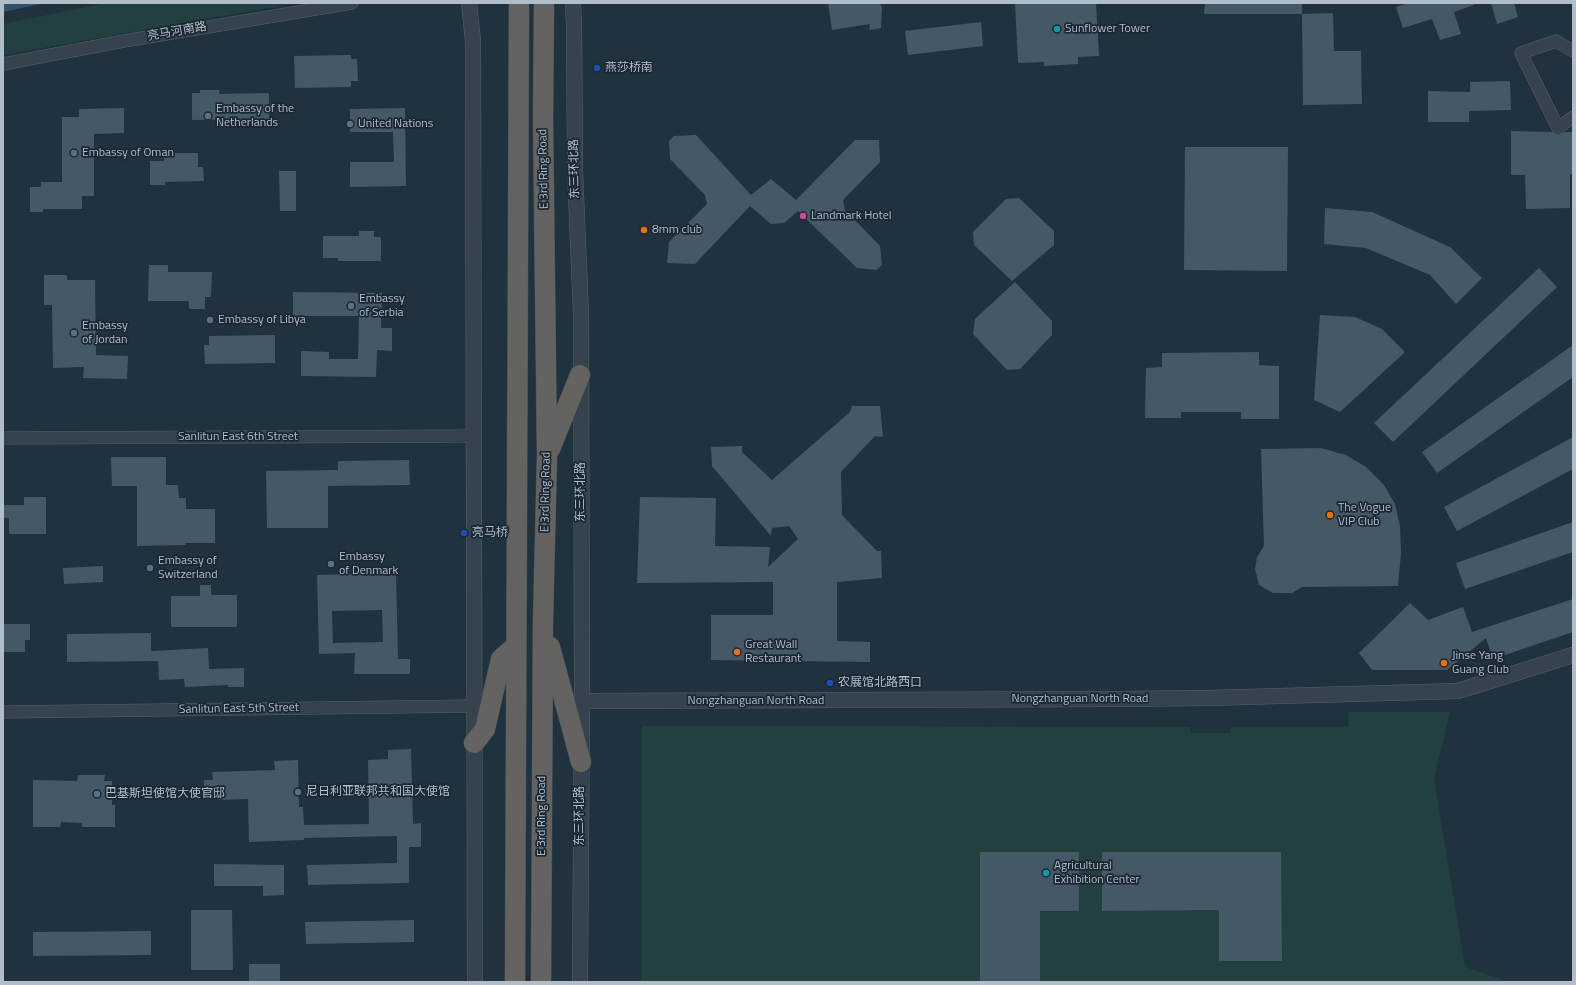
<!DOCTYPE html>
<html>
<head>
<meta charset="utf-8">
<style>
	body { margin:0 }
	#map { position:relative; width:1576px; height:985px; overflow:hidden; background:#21323f; font-family:"Titillium Web",sans-serif }
	canvas { display:block }
	.frame { position:absolute; inset:0; border:4px solid #b1beca; pointer-events:none }
</style>
</head>
<body>
<div id="map">
<canvas width="1576" height="985"></canvas>
<div class="frame"></div>
</div>
<script>
const g = document.querySelector('canvas').getContext('2d');
g.lineJoin = 'round';
function fillPath(path, color) {
  g.fillStyle = color;
  g.fill(path, 'evenodd');
}
function strokePath(path, color, width, dash) {
  g.strokeStyle = color;
  g.lineWidth = width;
  g.lineCap = dash ? 'butt' : 'round';
  g.setLineDash(dash || []);
  g.stroke(path);
}
function label(font, color, halo, rows, align = 'center') {
  g.font = font + ' "Titillium Web","Noto Sans SC",sans-serif';
  g.lineWidth = 3.5;
  g.setLineDash([]);
  g.textBaseline = 'middle';
  g.strokeStyle = halo;
  g.fillStyle = color;
  for (const [text, x, y, turn = 0] of rows) {
    g.save();
    g.translate(x, y);
    g.rotate((+turn || 0) * Math.PI / 180);
    g.textAlign = isNaN(turn) ? turn : align;
    if (halo) g.strokeText(text, 0, 0);
    g.fillText(text, 0, 0);
    g.restore();
  }
}
const green = new Path2D(`
	M 106,3 L 296,3 L 3,55 L 3,24 Z
	M 1349,712 L 1450,712 L 1434,779 L 1465,967 L 1509,982 L 642,982 L 642,726 L 1190,727 L 1190,733 L 1230,733 L 1231,727 L 1348,727 Z`);
const water = new Path2D(`
	M 3,3 L 45,3 L 3,12 Z`);
const building = new Path2D(`
	M 828,3 L 880,3 L 882,8 L 881,28 L 869,30 L 870,24 L 832,30 Z
	M 1015,3 L 1096,3 L 1099,56 L 1078,57 L 1078,64 L 1044,66 L 1044,62 L 1018,63 Z
	M 1205,3 L 1302,3 L 1302,14 L 1204,14 Z
	M 1409,3 L 1474,3 L 1474,5 L 1454,12 L 1461,34 L 1440,40 L 1432,19 L 1403,28 L 1396,7 Z
	M 1491,3 L 1514,3 L 1518,17 L 1497,24 Z
	M 1333,13 L 1334,51 L 1361,51 L 1362,104 L 1303,105 L 1302,14 Z
	M 981,22 L 983,46 L 908,55 L 905,31 Z
	M 351,55 L 351,59 L 357,59 L 358,81 L 351,81 L 351,87 L 295,88 L 294,56 Z
	M 1510,81 L 1511,110 L 1469,111 L 1469,122 L 1428,122 L 1428,91 L 1470,92 L 1470,82 Z
	M 200,90 L 219,90 L 219,94 L 269,93 L 269,119 L 192,120 L 192,93 L 200,93 Z
	M 124,108 L 124,133 L 94,134 L 94,196 L 82,196 L 82,209 L 43,209 L 43,212 L 30,212 L 30,187 L 41,187 L 41,182 L 62,182 L 62,117 L 79,117 L 79,109 Z
	M 405,108 L 406,186 L 350,187 L 350,162 L 394,162 L 393,132 L 350,132 L 350,109 Z
	M 1511,131 L 1552,132 L 1558,135 L 1565,132 L 1573,132 L 1573,174 L 1570,174 L 1570,208 L 1526,209 L 1525,175 L 1511,175 Z
	M 696,135 L 751,195 L 771,179 L 796,200 L 855,140 L 879,140 L 880,162 L 843,200 L 845,210 L 880,246 L 882,265 L 876,270 L 857,268 L 798,211 L 784,223 L 771,224 L 750,206 L 695,264 L 667,263 L 669,242 L 707,204 L 705,195 L 670,159 L 669,141 L 674,136 Z
	M 1185,147 L 1288,147 L 1287,271 L 1184,270 Z
	M 164,153 L 198,153 L 198,167 L 203,167 L 204,181 L 165,182 L 165,185 L 150,185 L 150,161 L 164,161 Z
	M 279,171 L 296,171 L 296,211 L 280,211 Z
	M 1019,198 L 1054,231 L 1054,245 L 1012,281 L 974,245 L 973,232 L 1006,199 Z
	M 1325,208 L 1372,212 L 1450,247 L 1482,278 L 1456,304 L 1430,275 L 1366,248 L 1324,244 Z
	M 359,231 L 374,231 L 374,237 L 381,237 L 381,261 L 338,261 L 338,258 L 323,258 L 323,236 L 359,236 Z
	M 149,265 L 168,265 L 168,272 L 212,272 L 211,297 L 205,297 L 205,309 L 189,309 L 189,301 L 148,301 Z
	M 1539,268 L 1557,287 L 1393,442 L 1374,423 Z
	M 44,275 L 67,275 L 67,280 L 95,280 L 96,355 L 128,356 L 127,379 L 83,378 L 84,367 L 53,368 L 52,305 L 44,305 Z
	M 1015,282 L 1052,321 L 1052,335 L 1020,369 L 1007,370 L 973,334 L 975,319 Z
	M 293,292 L 382,293 L 381,328 L 392,328 L 392,351 L 377,350 L 376,377 L 301,376 L 301,351 L 329,352 L 329,359 L 358,359 L 359,316 L 293,316 Z
	M 1320,315 L 1355,317 L 1382,329 L 1405,352 L 1340,412 L 1314,400 Z
	M 275,335 L 275,363 L 205,364 L 204,345 L 209,345 L 209,336 Z
	M 1573,345 L 1573,377 L 1437,473 L 1422,452 Z
	M 1259,352 L 1259,365 L 1279,366 L 1279,419 L 1241,419 L 1241,412 L 1181,412 L 1181,418 L 1145,418 L 1146,368 L 1162,367 L 1162,353 Z
	M 852,406 L 880,406 L 883,437 L 875,436 L 841,472 L 842,515 L 877,551 L 881,551 L 882,578 L 837,582 L 837,641 L 870,642 L 870,662 L 711,660 L 711,615 L 773,615 L 773,582 L 637,583 L 640,497 L 716,498 L 715,546 L 770,547 L 768,567 L 798,539 L 789,526 L 772,528 L 771,536 L 712,466 L 711,447 L 742,446 L 742,452 L 772,480 L 850,412 Z
	M 1573,437 L 1573,469 L 1457,531 L 1444,507 Z
	M 1321,448 L 1346,455 L 1366,467 L 1384,485 L 1395,504 L 1400,526 L 1401,553 L 1398,586 L 1302,587 L 1292,593 L 1273,593 L 1259,585 L 1255,569 L 1257,557 L 1264,546 L 1261,449 Z
	M 111,457 L 166,457 L 166,485 L 178,485 L 179,498 L 186,498 L 186,509 L 215,509 L 215,543 L 186,543 L 186,545 L 137,546 L 137,486 L 112,486 Z
	M 409,460 L 410,485 L 328,486 L 328,528 L 267,528 L 266,471 L 338,470 L 338,461 Z
	M 24,497 L 46,497 L 46,534 L 9,534 L 9,518 L 3,518 L 3,505 L 24,505 Z
	M 1573,522 L 1573,552 L 1465,589 L 1456,563 Z
	M 103,566 L 103,582 L 64,584 L 63,568 Z
	M 396,573 L 398,659 L 410,659 L 410,674 L 354,674 L 355,653 L 319,654 L 317,575 ZM 382,610 L 383,642 L 333,643 L 332,611 Z
	M 200,585 L 211,585 L 211,595 L 237,595 L 237,627 L 171,627 L 171,596 L 200,596 Z
	M 1573,599 L 1573,632 L 1493,659 L 1486,638 L 1447,670 L 1372,670 L 1359,653 L 1410,603 L 1428,620 L 1463,607 L 1472,632 Z
	M 3,624 L 30,624 L 30,640 L 25,640 L 25,652 L 3,652 Z
	M 151,633 L 151,651 L 208,648 L 209,669 L 244,668 L 244,687 L 228,687 L 228,685 L 185,687 L 184,679 L 159,680 L 158,661 L 67,662 L 67,634 Z
	M 411,749 L 413,824 L 421,823 L 421,847 L 409,847 L 409,883 L 308,885 L 307,865 L 397,863 L 397,836 L 304,838 L 304,840 L 249,842 L 248,799 L 218,800 L 217,795 L 204,795 L 204,780 L 213,780 L 212,772 L 275,770 L 274,761 L 298,760 L 299,807 L 303,807 L 304,825 L 369,824 L 368,760 L 388,759 L 388,750 Z
	M 78,775 L 105,775 L 104,781 L 112,781 L 112,805 L 115,805 L 115,827 L 82,827 L 82,823 L 61,822 L 60,827 L 33,827 L 33,780 L 77,781 Z
	M 980,852 L 1079,852 L 1079,911 L 1040,911 L 1040,982 L 980,982 Z
	M 1102,852 L 1281,852 L 1282,961 L 1219,961 L 1219,910 L 1102,911 Z
	M 214,864 L 284,865 L 284,895 L 263,896 L 263,886 L 214,886 Z
	M 191,910 L 232,910 L 233,970 L 191,970 Z
	M 414,920 L 414,942 L 306,944 L 305,922 Z
	M 151,931 L 151,955 L 33,956 L 33,932 Z
	M 249,964 L 280,964 L 280,982 L 249,982 Z`);
const minor = new Path2D(`
	M 1573,51 L 1556,41 L 1521,53 L 1558,128 L 1573,117
	M 3,64 L 124,41 L 352,3
	M 3,438 L 474,436
	M 3,712 L 474,706`);
const tertiary = new Path2D(`
	M 469,3 L 473,41 L 475,982
	M 573,3 L 574,24 L 575,171 L 581,313 L 582,701 L 580,982
	M 582,701 L 1118,699 L 1208,698 L 1458,691 L 1573,655`);
const trunk = new Path2D(`
	M 550,449 L 580,375
	M 550,647 L 581,762
	M 474,743 L 485,729 L 501,659 L 516,646
	M 515,982 L 519,3
	M 541,982 L 543,621 L 547,456 L 543,118 L 544,3`);
const markers = [
	[1057,29,4,"#0f9aa8"],
	[597,68,4,"#1a4fb4"],
	[208,116,4,"#5c6f8a"],
	[350,124,4,"#5c6f8a"],
	[74,153,4,"#5c6f8a"],
	[803,216,4,"#d1479c"],
	[644,230,4,"#e8710a"],
	[351,306,4,"#5c6f8a"],
	[210,320,4,"#5c6f8a"],
	[74,333,4,"#5c6f8a"],
	[1330,515,4,"#e8710a"],
	[464,533,4,"#1a4fb4"],
	[331,564,4,"#5c6f8a"],
	[150,568,4,"#5c6f8a"],
	[737,652,4,"#e8710a"],
	[1444,663,4,"#e8710a"],
	[830,683,4,"#1a4fb4"],
	[298,792,4,"#5c6f8a"],
	[97,794,4,"#5c6f8a"],
	[1046,873,4,"#0f9aa8"]
];
const poiNames = [
	["Sunflower Tower",1065,29],
	["燕莎桥南",605,68],
	["Embassy of the",216,109],
	["Netherlands",216,123],
	["United Nations",358,124],
	["Embassy of Oman",82,153],
	["Landmark Hotel",811,216],
	["8mm club",652,230],
	["Embassy",359,299],
	["of Serbia",359,313],
	["Embassy of Libya",218,320],
	["Embassy",82,326],
	["of Jordan",82,340],
	["The Vogue",1338,508],
	["VIP Club",1338,522],
	["亮马桥",472,533],
	["Embassy",339,557],
	["of Denmark",339,571],
	["Embassy of",158,561],
	["Switzerland",158,575],
	["Great Wall",745,645],
	["Restaurant",745,659],
	["Jinse Yang",1452,656],
	["Guang Club",1452,670],
	["农展馆北路西口",838,683],
	["尼日利亚联邦共和国大使馆",306,792],
	["巴基斯坦使馆大使官邸",105,794],
	["Agricultural",1054,866],
	["Exhibition Center",1054,880]
];
const streetNames = [
	["亮马河南路",177,32,-10],
	["E 3rd Ring Road",544,169,-91],
	["东三环北路",575,169,-91],
	["Sanlitun East 6th Street",238,437],
	["E 3rd Ring Road",546,492,-89],
	["东三环北路",581,492,-90],
	["Nongzhanguan North Road",1080,699],
	["Nongzhanguan North Road",756,701],
	["Sanlitun East 5th Street",239,709,-1],
	["E 3rd Ring Road",542,816,-90],
	["东三环北路",580,816,-90]
];
fillPath(green, '#234040');
fillPath(water, '#335168');
fillPath(building, '#455866');
strokePath(minor, '#54616d', 13);
strokePath(tertiary, '#54616d', 16);
strokePath(trunk, '#414e5a', 21);
strokePath(minor, '#36434f', 12);
strokePath(tertiary, '#36434f', 15);
strokePath(trunk, '#646360', 20);
for (const [x, y, r, color] of markers) {
  const dot = new Path2D();
  dot.arc(x, y, r, 0, 2 * Math.PI);
  g.fillStyle = color;
  g.fill(dot);
  strokePath(dot, '#1b2834', 1.5);
}
label('12px', '#b1beca', '#1b2834', poiNames, 'left');
label('12px', '#b1beca', '#1b2834', streetNames);
</script>
</body>
</html>
